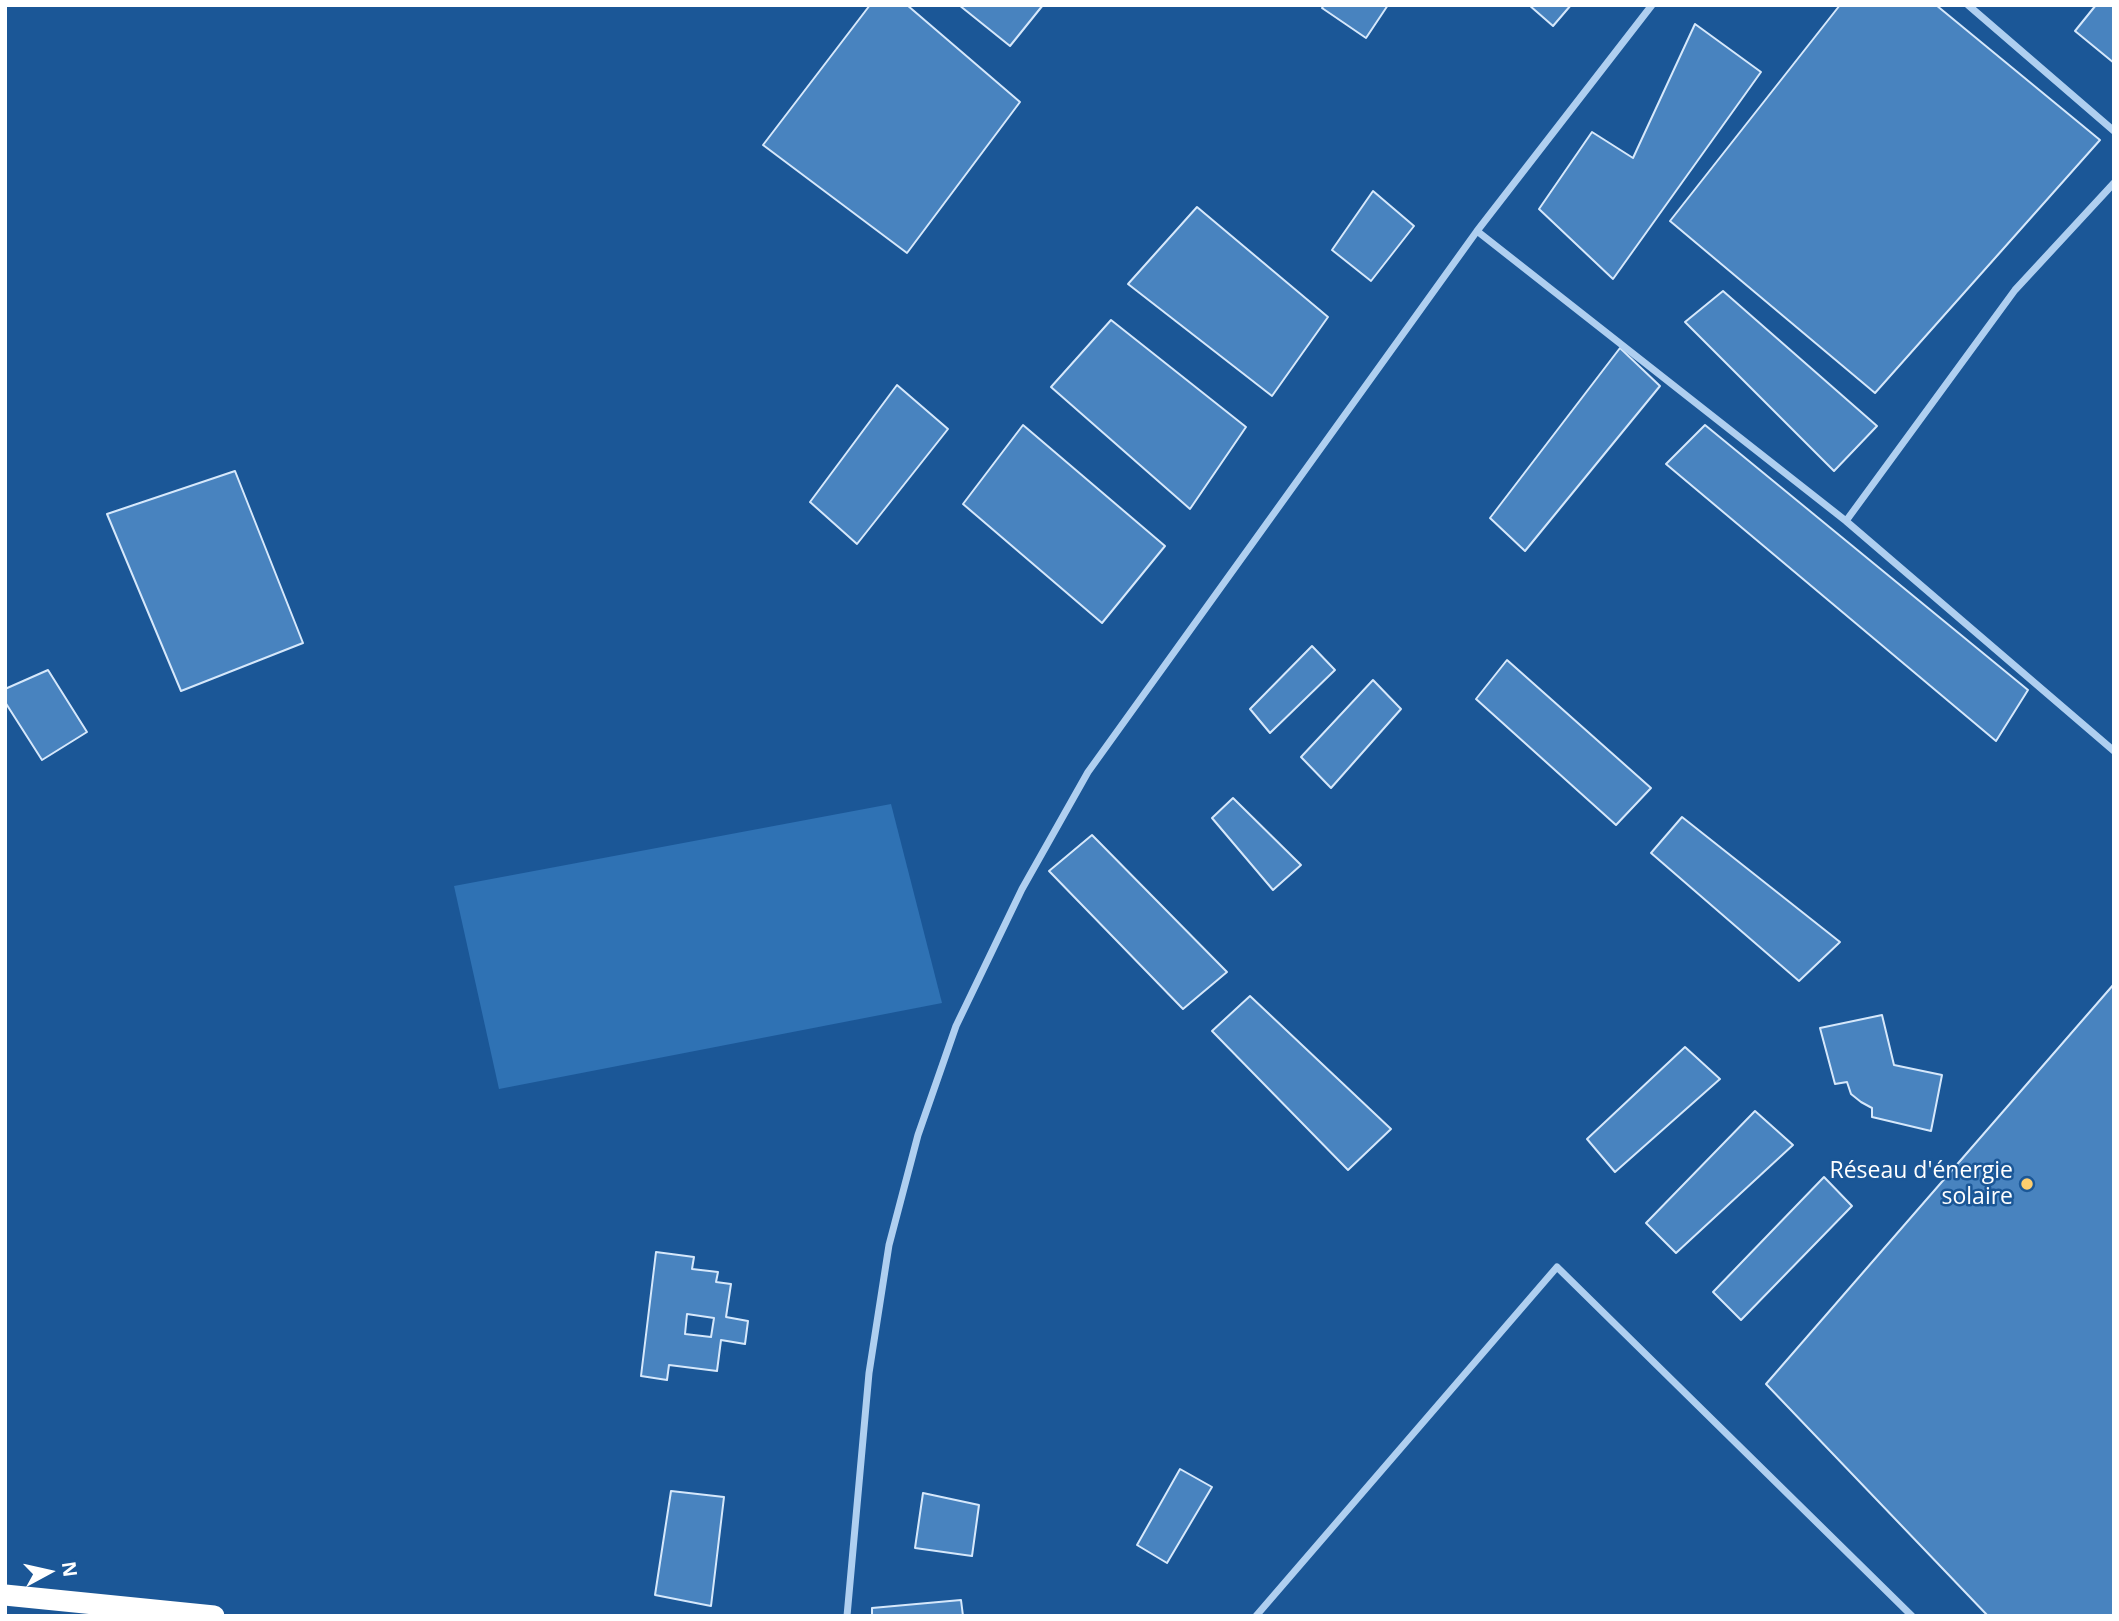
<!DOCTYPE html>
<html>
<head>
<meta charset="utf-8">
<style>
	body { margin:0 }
	#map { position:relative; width:2119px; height:1621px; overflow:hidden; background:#1b5797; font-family:"Open Sans",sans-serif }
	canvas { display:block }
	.frame { position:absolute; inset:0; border:7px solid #fff; pointer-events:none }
	.north { position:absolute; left:14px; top:1537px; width:70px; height:70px; -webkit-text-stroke:5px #1b5797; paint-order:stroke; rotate:82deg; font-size:19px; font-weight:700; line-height:28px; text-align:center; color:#fff }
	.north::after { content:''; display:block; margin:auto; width:24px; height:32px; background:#fff; clip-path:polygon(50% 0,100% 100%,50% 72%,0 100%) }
</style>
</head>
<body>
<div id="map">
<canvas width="2119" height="1621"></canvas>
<div class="frame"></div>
<div class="north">N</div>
</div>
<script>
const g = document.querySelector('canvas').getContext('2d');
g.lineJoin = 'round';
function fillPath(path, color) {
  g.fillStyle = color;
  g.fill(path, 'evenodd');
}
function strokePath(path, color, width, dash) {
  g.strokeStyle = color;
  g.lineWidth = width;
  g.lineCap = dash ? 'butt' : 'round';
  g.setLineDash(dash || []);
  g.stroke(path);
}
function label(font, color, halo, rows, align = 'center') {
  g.font = font + ' "Open Sans",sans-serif';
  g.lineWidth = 5;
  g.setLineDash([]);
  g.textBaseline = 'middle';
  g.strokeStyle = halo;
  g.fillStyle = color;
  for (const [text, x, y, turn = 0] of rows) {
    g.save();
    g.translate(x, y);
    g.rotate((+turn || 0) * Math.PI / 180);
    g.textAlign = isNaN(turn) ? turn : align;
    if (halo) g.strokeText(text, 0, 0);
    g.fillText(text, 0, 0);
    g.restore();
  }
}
const green = new Path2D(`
	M 891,804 L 942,1003 L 499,1089 L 454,886 Z`);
const building = new Path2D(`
	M 870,5 L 907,5 L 1020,102 L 907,253 L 763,145 Z
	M 959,5 L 1043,5 L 1010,46 Z
	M 1324,5 L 1388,5 L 1366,38 L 1322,8 Z
	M 1529,5 L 1571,5 L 1553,26 Z
	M 1840,5 L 1936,5 L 2100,140 L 1875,393 L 1670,221 Z
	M 2096,5 L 2114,5 L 2114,63 L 2075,31 Z
	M 1695,24 L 1761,72 L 1613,279 L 1539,209 L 1592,132 L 1633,158 Z
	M 1373,191 L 1414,226 L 1371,281 L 1332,250 Z
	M 1197,207 L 1328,317 L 1272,396 L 1128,284 Z
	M 1723,291 L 1877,426 L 1834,471 L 1685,322 Z
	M 1111,320 L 1246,427 L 1190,509 L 1051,387 Z
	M 1620,348 L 1660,386 L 1525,551 L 1490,518 Z
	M 897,385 L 948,429 L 857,544 L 810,502 Z
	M 1023,425 L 1165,546 L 1102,623 L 963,504 Z
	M 1705,425 L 2028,690 L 1996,741 L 1666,464 Z
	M 235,471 L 303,643 L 181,691 L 107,514 Z
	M 1312,646 L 1335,670 L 1270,733 L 1250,709 Z
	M 1507,660 L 1651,788 L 1616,825 L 1476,699 Z
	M 48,670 L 87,732 L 42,760 L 5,702 L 5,689 Z
	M 1373,680 L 1401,709 L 1331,788 L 1301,757 Z
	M 1233,798 L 1301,865 L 1273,890 L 1212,818 Z
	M 1682,817 L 1840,942 L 1799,981 L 1651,853 Z
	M 1092,835 L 1227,972 L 1183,1009 L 1049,871 Z
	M 2114,984 L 2114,1616 L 1988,1616 L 1766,1384 Z
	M 1250,996 L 1391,1129 L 1348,1170 L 1212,1031 Z
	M 1882,1015 L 1894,1065 L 1942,1075 L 1931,1131 L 1872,1117 L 1872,1108 L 1861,1102 L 1851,1094 L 1847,1082 L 1835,1084 L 1820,1028 Z
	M 1685,1047 L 1720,1079 L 1615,1172 L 1587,1139 Z
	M 1755,1111 L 1793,1145 L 1676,1253 L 1646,1223 Z
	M 1824,1177 L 1852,1206 L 1741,1320 L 1713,1292 Z
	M 656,1252 L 694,1257 L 692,1269 L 718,1272 L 716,1282 L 731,1284 L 726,1317 L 748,1321 L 745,1344 L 721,1340 L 717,1371 L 669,1365 L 667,1380 L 641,1376 ZM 687,1314 L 714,1318 L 711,1337 L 685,1334 Z
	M 1180,1469 L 1212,1487 L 1167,1563 L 1137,1545 Z
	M 671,1491 L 724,1497 L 711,1606 L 655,1595 Z
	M 923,1493 L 979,1505 L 972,1556 L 915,1548 Z
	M 961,1600 L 963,1616 L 872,1616 L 872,1608 Z`);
const street = new Path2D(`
	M 1968,5 L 2114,131
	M 1477,231 L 1846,521 L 2114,751
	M 1846,521 L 2015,290 L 2114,183
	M 847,1616 L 869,1373 L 889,1245 L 918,1135 L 956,1026 L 1022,889 L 1088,772 L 1477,231 L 1652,5
	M 1256,1616 L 1557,1267 L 1912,1616`);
const highway = new Path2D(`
	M 5,1595 L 214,1616`);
const markers = [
	[2027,1184,7,"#ffce6e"]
];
const poiNames = [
	["Réseau d'énergie",2013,1171],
	["solaire",2013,1197]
];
fillPath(green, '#2f72b4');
fillPath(building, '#4883bf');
strokePath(building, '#d6e8fb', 2);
strokePath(street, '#afcff0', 7);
strokePath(highway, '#fff', 21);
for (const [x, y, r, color] of markers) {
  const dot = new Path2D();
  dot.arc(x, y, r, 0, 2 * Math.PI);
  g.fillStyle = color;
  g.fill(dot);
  strokePath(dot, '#1b5797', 2.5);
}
label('23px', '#fff', '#1b5797', poiNames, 'right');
</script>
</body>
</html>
